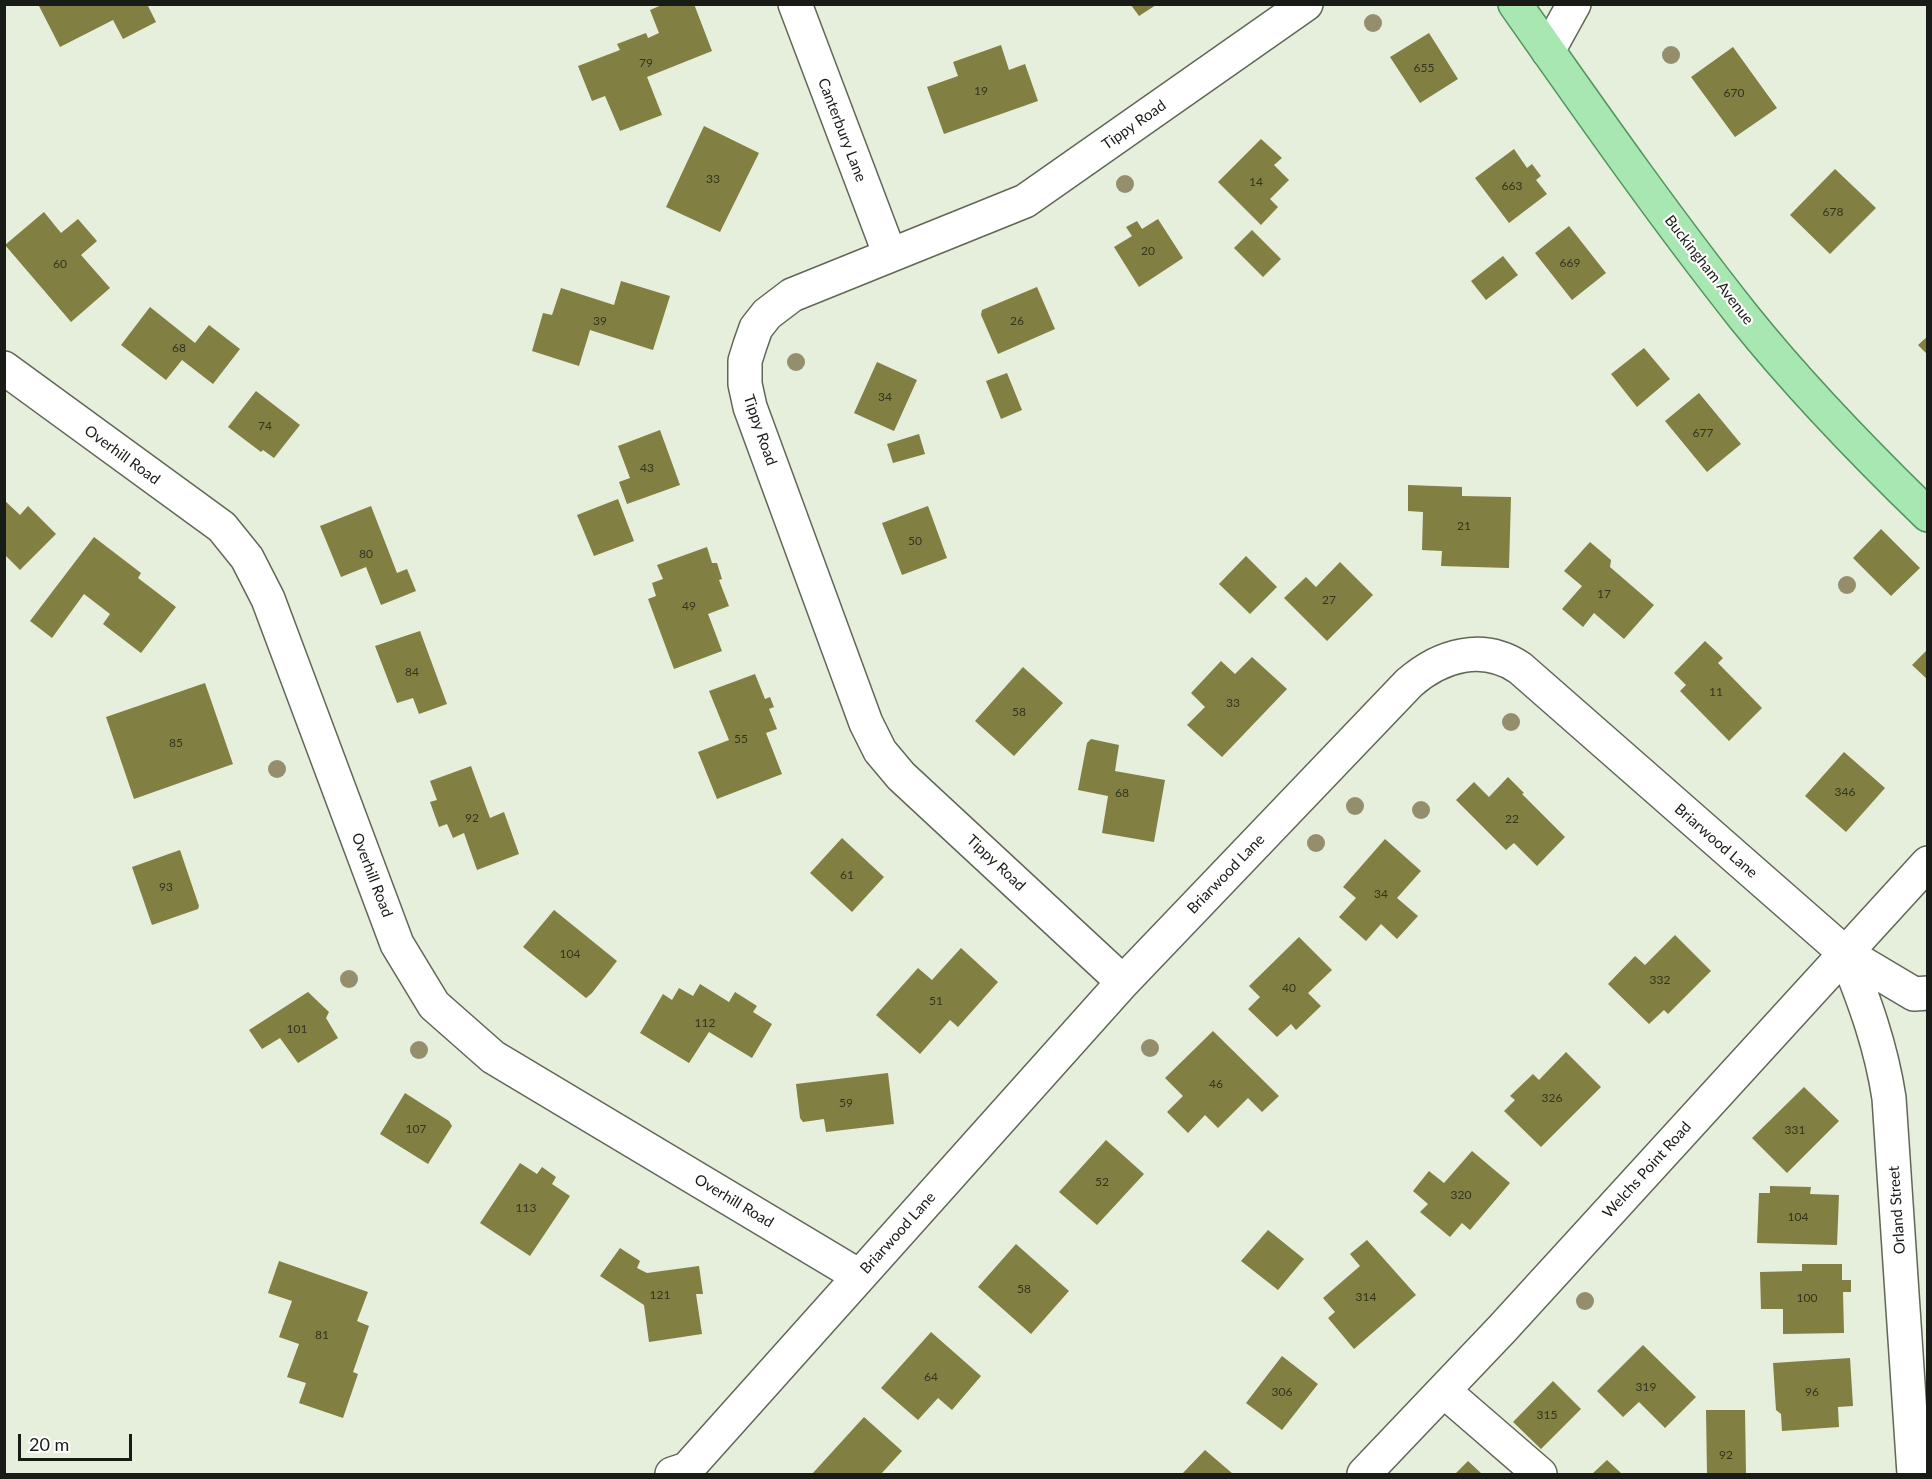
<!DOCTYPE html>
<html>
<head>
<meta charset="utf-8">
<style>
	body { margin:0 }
	#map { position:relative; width:1932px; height:1479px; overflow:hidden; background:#e6eedc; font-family:Lato,sans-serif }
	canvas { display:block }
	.frame { position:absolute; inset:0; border:6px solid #191c16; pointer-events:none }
	.scale { position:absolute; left:18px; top:1434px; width:114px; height:27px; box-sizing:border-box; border:3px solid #191c16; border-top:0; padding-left:8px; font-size:18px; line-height:21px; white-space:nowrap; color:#191c16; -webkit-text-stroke:4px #fff; paint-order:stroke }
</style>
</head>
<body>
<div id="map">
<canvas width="1932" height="1479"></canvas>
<div class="frame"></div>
<div class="scale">20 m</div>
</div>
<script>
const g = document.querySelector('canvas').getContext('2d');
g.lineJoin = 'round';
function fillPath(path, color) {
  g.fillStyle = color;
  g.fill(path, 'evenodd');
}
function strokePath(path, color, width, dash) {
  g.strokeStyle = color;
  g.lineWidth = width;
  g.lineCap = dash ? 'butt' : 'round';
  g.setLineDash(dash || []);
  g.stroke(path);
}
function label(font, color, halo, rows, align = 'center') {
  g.font = font + ' Lato,sans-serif';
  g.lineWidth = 4.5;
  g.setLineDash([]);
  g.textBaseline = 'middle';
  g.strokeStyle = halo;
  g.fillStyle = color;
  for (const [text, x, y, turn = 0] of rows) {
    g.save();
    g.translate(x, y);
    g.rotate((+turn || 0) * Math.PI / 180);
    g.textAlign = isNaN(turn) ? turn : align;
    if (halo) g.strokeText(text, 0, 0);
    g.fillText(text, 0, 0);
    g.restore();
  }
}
const building = new Path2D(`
	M 41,4 L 147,4 L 156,22 L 123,39 L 113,20 L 60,47 L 39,6 Z
	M 664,4 L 694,4 L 712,51 L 647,77 L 662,115 L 620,131 L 605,96 L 592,101 L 578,66 L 620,50 L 617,44 L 646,33 L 648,38 L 659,33 L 650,10 Z
	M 1131,5 L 1156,5 L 1139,16 Z
	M 1429,33 L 1458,79 L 1420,103 L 1390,57 Z
	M 1001,45 L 1009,70 L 1025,64 L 1038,101 L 944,134 L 927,87 L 958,76 L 953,62 Z
	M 1733,47 L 1777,108 L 1735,137 L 1691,77 Z
	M 704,126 L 759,153 L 720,232 L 666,207 Z
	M 1261,139 L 1282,158 L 1274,165 L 1289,180 L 1270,199 L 1278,207 L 1261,225 L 1218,182 Z
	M 1514,149 L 1527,168 L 1532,164 L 1541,176 L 1536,180 L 1547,194 L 1509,223 L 1475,178 Z
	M 1835,169 L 1876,208 L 1830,254 L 1790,215 Z
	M 44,212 L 61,233 L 78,219 L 97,241 L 81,255 L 110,288 L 71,322 L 5,245 Z
	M 1158,219 L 1183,258 L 1139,287 L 1114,247 L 1132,236 L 1126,227 L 1137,221 L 1142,229 Z
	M 1569,226 L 1606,273 L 1572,300 L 1535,253 Z
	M 1252,230 L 1281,259 L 1263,277 L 1234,248 Z
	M 1503,256 L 1518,275 L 1486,300 L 1471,281 Z
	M 621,281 L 670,296 L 653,350 L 590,330 L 579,366 L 532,351 L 543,313 L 552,315 L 561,288 L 614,305 Z
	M 1037,287 L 1055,329 L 998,354 L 981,315 L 982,310 Z
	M 150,307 L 195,343 L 209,325 L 240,349 L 213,384 L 182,360 L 166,380 L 121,345 Z
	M 1928,336 L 1928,355 L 1918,345 Z
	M 1644,348 L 1670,379 L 1637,407 L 1611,374 Z
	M 877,362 L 917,380 L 894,431 L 854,413 Z
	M 1007,373 L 1022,410 L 1001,419 L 986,381 Z
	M 256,391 L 300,425 L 274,458 L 263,450 L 261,452 L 228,427 Z
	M 1699,393 L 1741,444 L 1707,472 L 1665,421 Z
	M 660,430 L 680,485 L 627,504 L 619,482 L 630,478 L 618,446 Z
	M 919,434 L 925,454 L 893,463 L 887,444 Z
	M 1408,485 L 1462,487 L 1462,496 L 1511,497 L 1509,568 L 1441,566 L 1442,551 L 1422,550 L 1423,512 L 1408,511 Z
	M 618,499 L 634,541 L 594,556 L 577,515 Z
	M 4,500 L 20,515 L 28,506 L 56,534 L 20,570 L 4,554 Z
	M 371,506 L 397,573 L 407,569 L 416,591 L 381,605 L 366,567 L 341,577 L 320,526 Z
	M 928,506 L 947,558 L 902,575 L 882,523 Z
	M 1881,529 L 1920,568 L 1891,596 L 1853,558 Z
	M 94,537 L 141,573 L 138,578 L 176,607 L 141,653 L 103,624 L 110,614 L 84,594 L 52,638 L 30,621 Z
	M 1590,542 L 1611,560 L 1610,567 L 1654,605 L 1624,639 L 1594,613 L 1583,627 L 1562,609 L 1582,586 L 1564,571 Z
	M 707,547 L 712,563 L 717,563 L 722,579 L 719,580 L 729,606 L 708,614 L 722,651 L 674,669 L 648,599 L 656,596 L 652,583 L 663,579 L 657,565 Z
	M 1246,556 L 1277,587 L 1250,614 L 1219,584 Z
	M 1340,562 L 1373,595 L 1327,641 L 1284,598 L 1306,577 L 1316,587 Z
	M 420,631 L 447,704 L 419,714 L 413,698 L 397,703 L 375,646 Z
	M 1705,641 L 1723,658 L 1718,663 L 1762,708 L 1729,741 L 1680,691 L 1686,685 L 1674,673 Z
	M 1928,649 L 1928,680 L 1912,665 Z
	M 1252,657 L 1287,689 L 1222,757 L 1187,725 L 1205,707 L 1191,693 L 1221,661 L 1235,674 Z
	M 1023,667 L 1063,703 L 1014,756 L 975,721 Z
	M 755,674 L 765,699 L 770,697 L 774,707 L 769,709 L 777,729 L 766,733 L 782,774 L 717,799 L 698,752 L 729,740 L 709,691 Z
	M 205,683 L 233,764 L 134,799 L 106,717 Z
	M 1091,739 L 1119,745 L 1115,771 L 1165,780 L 1154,842 L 1102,833 L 1108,796 L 1078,790 L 1087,743 Z
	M 1844,752 L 1885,788 L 1846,832 L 1805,796 Z
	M 471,766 L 490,818 L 504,812 L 519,854 L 477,870 L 464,833 L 453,838 L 447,824 L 439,827 L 430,802 L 437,800 L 430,781 Z
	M 1508,777 L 1524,793 L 1522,794 L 1565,837 L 1537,866 L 1514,843 L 1506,850 L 1456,800 L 1474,782 L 1489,797 Z
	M 842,838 L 884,877 L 852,912 L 810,873 Z
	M 1385,839 L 1421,871 L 1397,898 L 1418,916 L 1397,939 L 1381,924 L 1366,941 L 1339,917 L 1356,898 L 1343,887 Z
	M 180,850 L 199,906 L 198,909 L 152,925 L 132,867 Z
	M 554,910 L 617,961 L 592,993 L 586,998 L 523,947 Z
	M 1675,935 L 1711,971 L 1668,1014 L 1664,1010 L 1649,1024 L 1608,984 L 1635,956 L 1645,965 Z
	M 1299,937 L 1332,970 L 1308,993 L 1321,1006 L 1296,1030 L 1291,1024 L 1277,1037 L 1248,1009 L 1260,997 L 1249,986 Z
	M 961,948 L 998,982 L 958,1027 L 950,1020 L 920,1054 L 876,1015 L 918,968 L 932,980 Z
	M 700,984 L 729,1002 L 735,992 L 757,1006 L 753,1012 L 772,1024 L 752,1058 L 709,1032 L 689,1063 L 640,1033 L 663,994 L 672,1000 L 679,988 L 693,996 Z
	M 308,992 L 329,1012 L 326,1018 L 338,1038 L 298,1063 L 280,1038 L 262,1049 L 249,1030 Z
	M 1213,1031 L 1279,1096 L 1262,1112 L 1248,1098 L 1218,1128 L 1205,1115 L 1188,1133 L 1167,1112 L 1183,1096 L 1165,1078 Z
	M 1566,1052 L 1601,1087 L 1541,1147 L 1504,1111 L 1515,1100 L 1510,1096 L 1533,1074 L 1539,1080 Z
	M 888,1073 L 894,1124 L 826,1132 L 824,1119 L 803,1122 L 800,1118 L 796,1084 Z
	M 1804,1087 L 1839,1121 L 1787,1173 L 1752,1138 Z
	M 405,1093 L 449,1121 L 452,1126 L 428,1164 L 380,1134 Z
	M 1106,1140 L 1144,1174 L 1097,1225 L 1059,1192 Z
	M 1472,1151 L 1510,1183 L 1470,1230 L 1462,1223 L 1450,1237 L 1420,1212 L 1428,1204 L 1413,1191 L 1429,1171 L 1444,1183 Z
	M 520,1163 L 537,1174 L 542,1167 L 556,1177 L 552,1184 L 570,1196 L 530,1256 L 480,1223 Z
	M 1770,1186 L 1811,1187 L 1810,1194 L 1839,1195 L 1837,1245 L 1757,1243 L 1759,1193 L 1770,1193 Z
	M 1268,1230 L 1304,1259 L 1278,1290 L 1241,1261 Z
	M 1367,1240 L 1416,1295 L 1354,1349 L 1328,1318 L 1335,1312 L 1323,1298 L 1360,1266 L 1350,1254 Z
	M 1016,1244 L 1069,1291 L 1031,1334 L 978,1287 Z
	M 620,1248 L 640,1261 L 637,1268 L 647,1273 L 699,1266 L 703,1294 L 696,1294 L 702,1334 L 649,1342 L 644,1305 L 600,1276 Z
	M 279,1261 L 368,1292 L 357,1321 L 369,1326 L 353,1372 L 358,1374 L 343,1418 L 299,1403 L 306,1383 L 287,1377 L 299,1344 L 279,1337 L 292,1301 L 268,1293 Z
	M 1802,1264 L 1842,1264 L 1842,1280 L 1851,1280 L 1851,1292 L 1843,1292 L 1844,1333 L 1783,1334 L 1783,1309 L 1761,1309 L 1760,1272 L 1802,1271 Z
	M 931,1332 L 981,1376 L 952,1410 L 938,1398 L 918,1420 L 881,1388 Z
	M 1643,1345 L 1696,1397 L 1665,1428 L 1639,1402 L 1623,1417 L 1597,1391 Z
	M 1282,1356 L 1318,1384 L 1282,1430 L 1246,1403 Z
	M 1850,1358 L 1853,1406 L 1838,1407 L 1839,1427 L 1782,1431 L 1781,1414 L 1776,1410 L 1773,1363 Z
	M 1553,1381 L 1581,1409 L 1541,1449 L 1513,1422 Z
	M 1706,1410 L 1745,1410 L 1746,1474 L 1707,1474 Z
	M 864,1417 L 902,1451 L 881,1474 L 812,1474 Z
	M 1205,1450 L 1233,1474 L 1182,1474 Z
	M 1607,1460 L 1622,1474 L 1592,1474 Z
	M 1468,1461 L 1482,1474 L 1455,1474 Z`);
const minor = new Path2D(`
	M 795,4 L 890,255
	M 1548,51 L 1574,4
	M 4,368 L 222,527 L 247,558 L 268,599 L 397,944 L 434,1005 L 493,1057 L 859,1276
	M 1845,953 C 1865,1002 1881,1046 1889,1098 L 1914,1474
	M 1123,982 L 901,776 L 880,751 L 866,723 L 750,407 L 745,384 L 745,361 L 750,345 L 756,328 L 767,314 L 792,295 L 1025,201 L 1306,4
	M 1444,1391 L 1540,1474
	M 672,1474 L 687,1469 L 1123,982 L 1409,683 C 1441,655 1483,643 1520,668 L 1845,953 L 1914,994 L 1928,993
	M 1364,1474 L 1502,1329 L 1928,863`);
const major = new Path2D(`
	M 1515,4 C 1589,109 1663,215 1743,316 C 1799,386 1863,452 1928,515`);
const trees = [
	[1373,23],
	[1671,55],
	[1125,184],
	[796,362],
	[1847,585],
	[1511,722],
	[277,769],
	[1355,806],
	[1421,810],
	[1316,843],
	[349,979],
	[1150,1048],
	[419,1050],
	[1585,1301]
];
const numberNames = [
	["79",646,63],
	["655",1424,68],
	["19",981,91],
	["670",1734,93],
	["33",713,179],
	["14",1256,182],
	["663",1512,186],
	["678",1833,212],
	["20",1148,251],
	["669",1570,263],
	["60",60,264],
	["39",600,321],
	["26",1017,321],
	["68",179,348],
	["34",885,397],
	["74",265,426],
	["677",1703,433],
	["43",647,468],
	["21",1464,526],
	["50",915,541],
	["80",366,554],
	["17",1604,594],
	["27",1329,600],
	["49",689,606],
	["84",412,672],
	["11",1716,692],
	["33",1233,703],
	["58",1019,712],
	["55",741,739],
	["85",176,743],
	["346",1845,792],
	["68",1122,793],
	["92",472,818],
	["22",1512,819],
	["61",847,875],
	["93",166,887],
	["34",1381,894],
	["104",570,954],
	["332",1660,980],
	["40",1289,988],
	["51",936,1001],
	["112",705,1023],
	["101",297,1029],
	["46",1216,1084],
	["326",1552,1098],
	["59",846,1103],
	["107",416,1129],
	["331",1795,1130],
	["52",1102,1182],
	["320",1461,1195],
	["113",526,1208],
	["104",1798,1217],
	["58",1024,1289],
	["121",660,1295],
	["314",1366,1297],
	["100",1807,1298],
	["81",322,1335],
	["64",931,1377],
	["319",1646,1387],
	["306",1282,1392],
	["96",1812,1392],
	["315",1547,1415],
	["92",1726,1455]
];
const streetNames = [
	["Tippy Road",1134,125,-35],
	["Canterbury Lane",842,130,69],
	["Buckingham Avenue",1709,270,52],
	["Tippy Road",760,430,71],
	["Overhill Road",122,455,36],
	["Briarwood Lane",1716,841,41],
	["Tippy Road",996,863,43],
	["Briarwood Lane",1226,874,-46],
	["Overhill Road",372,875,69],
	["Welchs Point Road",1647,1170,-48],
	["Overhill Road",734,1201,31],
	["Orland Street",1897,1210,-94],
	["Briarwood Lane",898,1233,-48]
];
fillPath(building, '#817f42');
strokePath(minor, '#606757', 36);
strokePath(major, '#50945a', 36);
strokePath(minor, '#fff', 33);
strokePath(major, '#a8e6b2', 33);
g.fillStyle = '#958e6c';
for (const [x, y] of trees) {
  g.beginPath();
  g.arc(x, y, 9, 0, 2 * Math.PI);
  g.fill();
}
label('12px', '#333521', null, numberNames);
label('15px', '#191c16', '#fff', streetNames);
</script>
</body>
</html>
